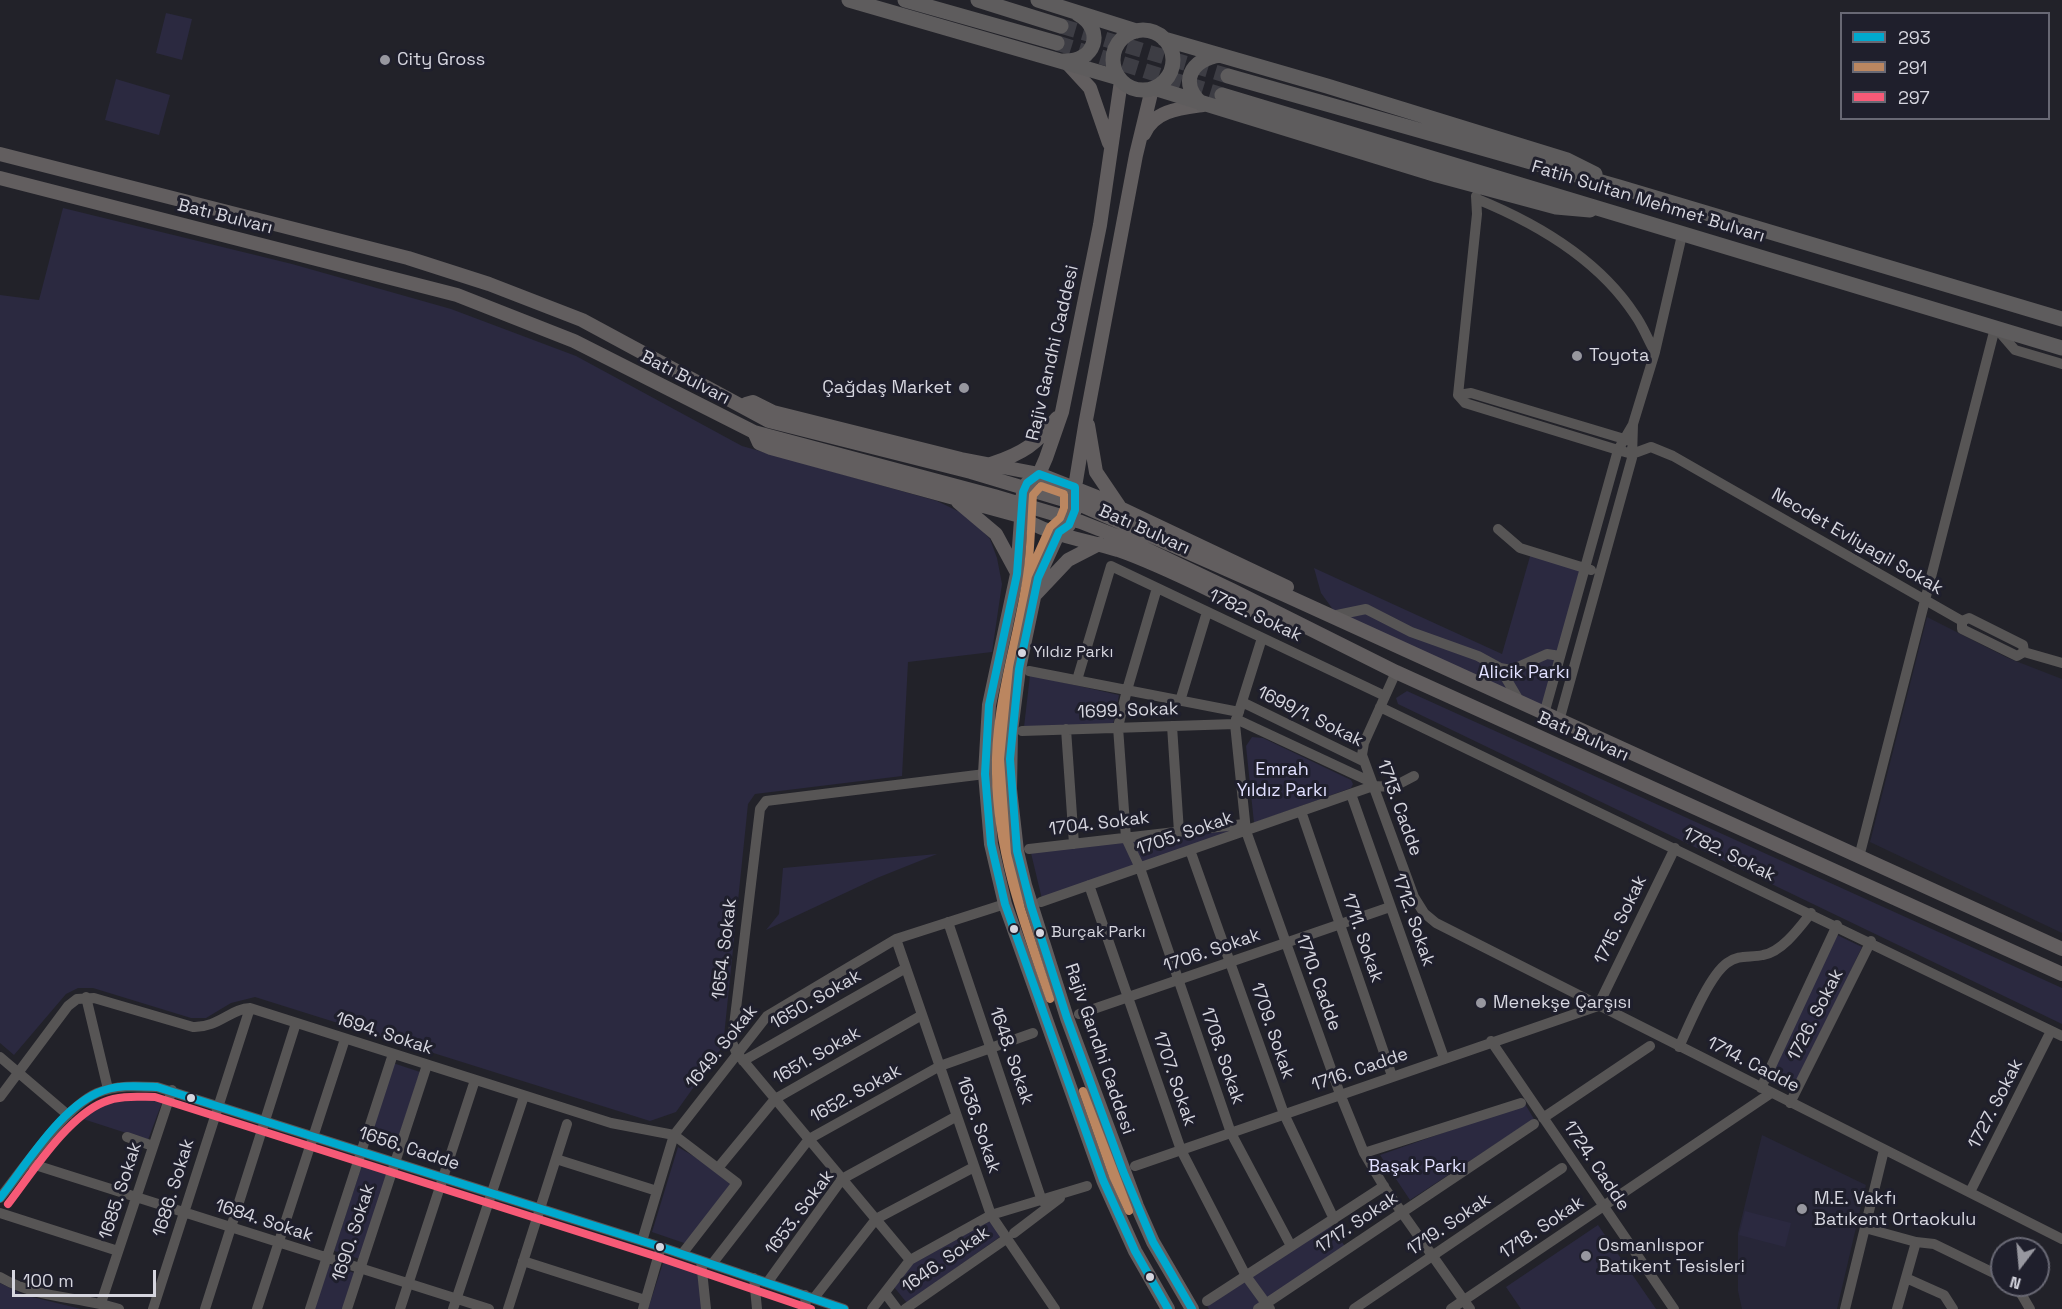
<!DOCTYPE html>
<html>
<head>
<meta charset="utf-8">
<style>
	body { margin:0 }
	#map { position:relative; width:2062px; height:1309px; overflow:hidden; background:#222229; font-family:"Space Grotesk",sans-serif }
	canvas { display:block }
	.legend { position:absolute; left:1840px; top:12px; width:210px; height:108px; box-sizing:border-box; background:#1f1f2c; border:2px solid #686874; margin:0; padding:8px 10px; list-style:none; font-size:18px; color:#d6d6df }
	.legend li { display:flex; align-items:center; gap:12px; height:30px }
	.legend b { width:30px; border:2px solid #686874 }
	.north { position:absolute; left:1990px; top:1237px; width:60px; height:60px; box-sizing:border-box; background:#1f1f2c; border:2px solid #686874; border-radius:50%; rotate:196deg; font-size:16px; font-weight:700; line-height:24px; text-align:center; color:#d6d6df }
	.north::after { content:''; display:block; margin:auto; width:21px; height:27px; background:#97979f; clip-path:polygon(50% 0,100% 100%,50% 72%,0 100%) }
	.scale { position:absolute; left:12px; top:1270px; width:144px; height:27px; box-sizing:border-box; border:3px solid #d6d6df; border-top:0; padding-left:8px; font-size:18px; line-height:21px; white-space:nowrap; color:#d6d6df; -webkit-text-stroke:4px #1f1f2c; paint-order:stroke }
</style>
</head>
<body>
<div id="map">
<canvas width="2062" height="1309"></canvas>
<ul class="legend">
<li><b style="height:8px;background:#00a9ce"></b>293</li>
<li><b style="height:8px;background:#bb8660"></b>291</li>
<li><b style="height:8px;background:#f75a77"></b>297</li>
</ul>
<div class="north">N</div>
<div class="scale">100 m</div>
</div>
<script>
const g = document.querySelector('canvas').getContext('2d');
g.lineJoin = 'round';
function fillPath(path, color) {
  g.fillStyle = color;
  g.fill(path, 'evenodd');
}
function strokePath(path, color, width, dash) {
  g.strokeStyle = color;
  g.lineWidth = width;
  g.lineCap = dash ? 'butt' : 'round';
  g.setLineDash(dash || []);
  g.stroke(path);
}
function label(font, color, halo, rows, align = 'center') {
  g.font = font + ' "Space Grotesk",sans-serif';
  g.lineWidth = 6;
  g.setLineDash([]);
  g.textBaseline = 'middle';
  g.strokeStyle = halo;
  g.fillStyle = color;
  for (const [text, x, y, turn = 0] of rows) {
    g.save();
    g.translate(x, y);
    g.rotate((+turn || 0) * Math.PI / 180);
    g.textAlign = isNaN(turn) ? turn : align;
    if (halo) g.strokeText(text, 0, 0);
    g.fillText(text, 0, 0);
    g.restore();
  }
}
const built = new Path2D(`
	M 1927,617 L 2008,658 L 2062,679 L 2062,933 L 1870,842 Z
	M 1762,1135 L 1866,1185 L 1837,1309 L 1742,1309 L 1738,1291 L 1738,1233 Z`);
const green = new Path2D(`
	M 166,13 L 192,19 L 182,60 L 156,53 Z
	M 116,79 L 170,95 L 159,135 L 105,120 Z
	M 63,208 L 292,264 L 451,309 L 576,356 L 742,446 L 937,501 L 970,517 L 990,539 L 997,558 L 1002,584 L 992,652 L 908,662 L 902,776 L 755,794 L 748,804 L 723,1046 L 676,1112 L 650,1121 L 255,997 L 231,1003 L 206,1018 L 191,1018 L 93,988 L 78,988 L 66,994 L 14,1055 L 0,1043 L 0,295 L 39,300 Z
	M 1531,553 L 1584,568 L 1544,714 L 1337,615 L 1321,593 L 1314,568 L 1502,654 Z
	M 1030,675 L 1119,695 L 1113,725 L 1024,727 Z
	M 1407,691 L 2062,988 L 2062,1024 L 1398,704 L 1396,698 Z
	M 1252,737 L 1263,738 L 1351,780 L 1353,784 L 1351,788 L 1254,823 L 1246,746 Z
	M 1234,830 L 1141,864 L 1131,841 Z
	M 1126,841 L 1137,866 L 1042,899 L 1031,853 Z
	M 937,854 L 877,878 L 766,930 L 779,914 L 783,868 Z
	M 1837,935 L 1862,947 L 1793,1092 L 1769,1080 Z
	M 393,1063 L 420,1072 L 395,1149 L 368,1140 Z
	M 133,1095 L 164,1097 L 148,1140 L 83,1119 L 100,1103 Z
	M 1525,1104 L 1534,1119 L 1410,1200 L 1380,1155 Z
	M 678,1147 L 707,1164 L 734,1184 L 687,1244 L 652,1232 Z
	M 363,1162 L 388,1170 L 360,1259 L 334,1251 Z
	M 1745,1211 L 1791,1223 L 1785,1247 L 1739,1235 Z
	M 990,1221 L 1001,1236 L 907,1303 L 894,1287 L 911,1263 Z
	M 1330,1224 L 1346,1248 L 1254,1309 L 1209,1309 L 1207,1306 Z
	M 1598,1225 L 1656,1309 L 1521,1309 L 1506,1287 Z
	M 664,1260 L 698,1271 L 702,1309 L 648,1309 Z
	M 329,1265 L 355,1273 L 343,1309 L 314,1309 Z
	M 0,1283 L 24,1295 L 81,1309 L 0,1309 Z`);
const highwayTunnel = new Path2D(`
	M 1061,26 L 1228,76
	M 1057,43 L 1222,95`);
const minor = new Path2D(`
	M 1477,199 C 1536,223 1599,260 1635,315 C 1643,326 1648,340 1655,352
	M 1996,328 L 2015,350 L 2062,364
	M 1458,395 L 1465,403 L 1618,450 L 1632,454 L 1651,447 L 1673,456 L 1962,621
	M 1458,395 L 1477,214 L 1476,196
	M 1458,395 L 1471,393 L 1631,441
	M 1498,529 L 1520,548 L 1591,570
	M 1157,588 L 1127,690 L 1118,727 L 1126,838 L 1140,868 L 1231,1133 L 1291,1246
	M 1337,615 L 1366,609 L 1411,632 L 1478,656 L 1500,668 L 1511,670 L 1547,654 L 1560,656
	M 1962,621 L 1962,629 L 2017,656 L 2024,652 L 2062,663
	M 1962,621 L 1969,618 L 2023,645 L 2024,652
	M 1262,638 L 1235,724 L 1246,831 L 1340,1094 L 1364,1153 L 1386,1190 L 1470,1309
	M 1500,668 L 1520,702
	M 1029,671 L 1239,712
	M 1396,672 L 1364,743 L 1362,755 L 1414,897 L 1424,913 L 1436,923 L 2062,1239
	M 1077,680 L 1111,566 L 1385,696
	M 1180,701 L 1207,612
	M 1242,702 L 1363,761
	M 1380,707 L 2062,1036
	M 1544,714 L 1618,450 L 1632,426
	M 1236,719 L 1371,782
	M 1559,721 L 1632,458 L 1633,424 L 1655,352 L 1682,235
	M 1172,726 L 1179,832
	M 1066,729 L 1074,844
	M 1022,731 L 1235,724
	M 1351,794 L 1444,1058
	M 1301,811 L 1392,1076
	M 1029,849 L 1244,824
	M 1190,850 L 1284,1114 L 1334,1219
	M 1859,857 L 1995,328
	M 1089,885 L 1181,1150 L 1246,1276 L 1270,1309
	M 1041,902 L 1373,786 L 1393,787 L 1414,776
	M 948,922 L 1042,1201
	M 896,939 L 991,1215 L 1055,1309
	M 86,997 L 108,1089
	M 1079,1014 L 1390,907
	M 1491,1041 L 1674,1309
	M 1679,1047 C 1689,1025 1709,976 1727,963 C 1739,954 1750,958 1763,955 C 1782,952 1800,927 1811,913
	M 0,1057 L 68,1115
	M 743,1061 L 906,968
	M 1761,1088 L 1837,925
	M 0,1097 L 68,1006 L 77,999 L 94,998 L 193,1027 C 218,1028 232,1008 250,1008 L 611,1123 L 674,1135 L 737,1183 L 682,1254
	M 1790,1103 L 1871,941
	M 1543,1118 L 1650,1046
	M 127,1137 L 153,1146
	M 1364,1153 L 1521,1103
	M 556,1159 L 657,1191
	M 29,1163 L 489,1309
	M 1135,1166 L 1598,1006 L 1675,848
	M 718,1168 L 775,1099 L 922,1015
	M 1970,1192 L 2051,1031
	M 0,1198 C 23,1169 65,1107 97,1093 C 116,1085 137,1086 157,1087 L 661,1247 L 844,1309
	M 0,1213 L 118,1251
	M 1865,1228 L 1916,1242 L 1934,1244 L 2002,1277
	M 1014,1233 L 1060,1198
	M 642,1241 L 674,1135 L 767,1016 L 896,939 L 1005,904
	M 910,1260 L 736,1052 L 732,1042 L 760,809 L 766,801 L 985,774
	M 523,1261 L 645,1300
	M 701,1261 L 706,1309
	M 712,1264 L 809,1139 L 940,1066 L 1033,1033
	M 0,1277 C 37,1299 79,1296 119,1309
	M 754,1278 L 757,1309
	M 1906,1278 L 1944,1295 L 1953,1309
	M 767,1283 L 842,1179 L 957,1116
	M 2016,1285 L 2030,1309
	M 885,1293 L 897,1309
	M 805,1295 L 806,1309
	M 814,1298 L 876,1219 L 974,1167
	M 1207,1301 L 1384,1186
	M 101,1303 L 172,1090
	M 153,1309 L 250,1008
	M 205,1309 L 296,1023
	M 257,1309 L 345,1039
	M 310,1309 L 393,1054
	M 347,1309 L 427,1065
	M 400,1309 L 475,1080
	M 453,1309 L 524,1096
	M 508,1309 L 567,1124
	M 643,1309 L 661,1247
	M 872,1309 L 910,1260 L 991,1215 L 1087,1186
	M 905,1309 L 1006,1239
	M 1258,1309 L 1534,1124
	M 1354,1309 L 1562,1168
	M 1451,1309 L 1771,1093
	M 1845,1309 L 1884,1150
	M 1897,1309 L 1916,1242`);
const major = new Path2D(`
	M 1068,64 L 1090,88 L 1109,143
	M 1121,81 L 1100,225 L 1062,412 L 1046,458 L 1039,474 L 1027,483 L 1023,492 L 1017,574 L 989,705 L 985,774 L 991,844 L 1005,904 L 1103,1180 L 1135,1251 L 1168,1309
	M 1152,89 L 1136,155 L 1086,420 L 1075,487 L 1075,510 L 1069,525 L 1059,532 L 1038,578 L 1019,669 L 1011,731 L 1010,789 L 1017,851 L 1025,885 L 1067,1018 L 1137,1206 L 1153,1242 L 1192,1309
	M 1144,134 C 1154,110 1181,108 1203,105
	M 0,154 L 408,258 L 489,284 L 582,320 L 769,421 L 971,472 L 1081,505 L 1285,595 L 2062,949
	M 0,178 L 457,295 L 574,341 L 754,432 L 994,496 L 1081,522 L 1129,541 L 1232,590 L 1396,672 L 2062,974
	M 746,404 L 753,402 L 773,412 L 961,459 L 1039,474 L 1097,497 L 1287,587
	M 1088,425 L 1096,472 L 1119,506
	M 755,434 L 759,443 L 771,448 L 1020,516 C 1045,535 1087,540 1118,550 C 1164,566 1208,590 1252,610
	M 991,464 C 1024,453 1035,445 1057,418
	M 958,502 L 996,534 L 1016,571
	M 1034,596 L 1068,560 L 1099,544`);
const highway = new Path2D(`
	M 849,0 L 1119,78
	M 905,0 L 1057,43
	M 978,0 L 1061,26
	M 1038,0 L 1136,31
	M1113 60a30 30 0 1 1 60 0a30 30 0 1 1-60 0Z
	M 1164,39 L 1327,86 L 1567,160 L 1595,174
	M 1063,61 C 1095,63 1106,30 1078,14
	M 1228,76 L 1619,187 L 2062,319
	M 1154,88 L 1437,175 L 1556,207 L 1590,210
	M 1222,95 C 1503,177 1782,264 2062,348
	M 1202,104 C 1178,83 1191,59 1220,55`);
const bus1 = new Path2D(`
	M 0,1198 C 26,1165 58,1111 97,1093 C 116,1084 138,1086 157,1087 L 661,1247 L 844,1309
	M 1168,1309 L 1135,1251 L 1103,1180 L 1005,904 L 991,844 L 985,774 L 989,705 L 1017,574 L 1023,492 L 1027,483 L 1039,474 L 1075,487 L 1075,510 L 1069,525 L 1059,532 L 1038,578 L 1019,669 L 1010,759 L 1017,851 L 1031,906 L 1067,1018 L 1123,1171 L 1153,1242 L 1192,1309`);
const bus2 = new Path2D(`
	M 1041,486 L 1064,494 L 1064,508 L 1060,518 L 1050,527 L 1028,576 L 1009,667 L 1000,759 L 1007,854 L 1021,909 L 1050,999 C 1024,925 997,853 996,774 C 994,706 1017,643 1027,576 C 1031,550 1031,522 1033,495 Z
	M 1083,1091 L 1129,1211 L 1113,1176 Z`);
const bus3 = new Path2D(`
	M 8,1204 C 32,1173 67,1117 104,1102 C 120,1095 138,1097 155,1097 L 658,1257 L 811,1309`);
const markers = [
	[385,60,6,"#97979f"],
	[1577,356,6,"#97979f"],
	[964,388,6,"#97979f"],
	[1022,653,5,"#d6d6df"],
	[1014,929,5,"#d6d6df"],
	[1040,933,5,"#d6d6df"],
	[1481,1003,6,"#97979f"],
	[191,1098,5,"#d6d6df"],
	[1802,1209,6,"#97979f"],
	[660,1247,5,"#d6d6df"],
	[1586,1256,6,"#97979f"],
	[1150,1277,5,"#d6d6df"]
];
const busNames = [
	["Yıldız Parkı",1033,653],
	["Burçak Parkı",1051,933]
];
const poiNames = [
	["City Gross",397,60],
	["Toyota",1589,356],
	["Çağdaş Market",952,388,"right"],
	["Menekşe Çarşısı",1493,1003],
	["M.E. Vakfı",1814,1199],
	["Batıkent Ortaokulu",1814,1220],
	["Osmanlıspor",1598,1246],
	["Batıkent Tesisleri",1598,1267]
];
const streetNames = [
	["Fatih Sultan Mehmet Bulvarı",1648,202,17],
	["Batı Bulvarı",225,217,14],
	["Rajiv Gandhi Caddesi",1053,353,-77],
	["Batı Bulvarı",685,378,27],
	["Batı Bulvarı",1144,530,24],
	["Necdet Evliyagil Sokak",1857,542,30],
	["1782. Sokak",1255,616,25],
	["1699. Sokak",1128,711,-2],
	["1699/1. Sokak",1310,717,26],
	["Batı Bulvarı",1583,737,24],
	["1713. Cadde",1399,808,70],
	["1704. Sokak",1099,824,-7],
	["1705. Sokak",1185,834,-19],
	["1782. Sokak",1729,855,26],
	["1712. Sokak",1413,920,71],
	["1715. Sokak",1621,920,-64],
	["1711. Sokak",1362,938,71],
	["1654. Sokak",725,949,-83],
	["1706. Sokak",1212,951,-19],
	["1710. Cadde",1318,983,70],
	["1650. Sokak",816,1000,-30],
	["1726. Sokak",1816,1015,-63],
	["1709. Sokak",1272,1031,71],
	["1694. Sokak",384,1034,18],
	["1649. Sokak",722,1047,-51],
	["Rajiv Gandhi Caddesi",1099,1049,71],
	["1651. Sokak",817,1056,-30],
	["1648. Sokak",1011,1056,71],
	["1708. Sokak",1222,1056,71],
	["1714. Cadde",1753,1065,27],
	["1716. Cadde",1360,1070,-19],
	["1707. Sokak",1174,1079,71],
	["1652. Sokak",856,1094,-29],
	["1727. Sokak",1996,1104,-63],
	["1636. Sokak",978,1125,71],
	["1656. Cadde",409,1149,18],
	["1724. Cadde",1596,1166,56],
	["1686. Sokak",174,1188,-73],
	["1685. Sokak",121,1191,-72],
	["1653. Sokak",800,1213,-53],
	["1684. Sokak",264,1221,18],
	["1717. Sokak",1357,1223,-34],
	["1719. Sokak",1449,1225,-34],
	["1718. Sokak",1542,1228,-34],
	["1690. Sokak",354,1233,-72],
	["1646. Sokak",946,1260,-35]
];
const parkNames = [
	["Alicik Parkı",1524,673],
	["Emrah",1282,770],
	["Yıldız Parkı",1282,791],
	["Başak Parkı",1417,1167]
];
fillPath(built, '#272638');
fillPath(green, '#2b2940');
strokePath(highwayTunnel, '#3d3d44', 15, [15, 8]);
strokePath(minor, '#575555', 10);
strokePath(major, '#625e5f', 14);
strokePath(highway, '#5e5c5d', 15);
strokePath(bus1, '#00a9ce', 8);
strokePath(bus2, '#bb8660', 8);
strokePath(bus3, '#f75a77', 8);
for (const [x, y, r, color] of markers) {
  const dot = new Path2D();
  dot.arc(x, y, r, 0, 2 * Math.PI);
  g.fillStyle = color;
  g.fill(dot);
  strokePath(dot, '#1f1f2c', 2);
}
label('16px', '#d6d6df', '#1f1f2c', busNames, 'left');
label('18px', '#d6d6df', '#1f1f2c', poiNames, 'left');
label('18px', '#d6d6df', '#1f1f2c', streetNames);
label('18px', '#e1e0ff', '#1f1f2c', parkNames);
</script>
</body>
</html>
